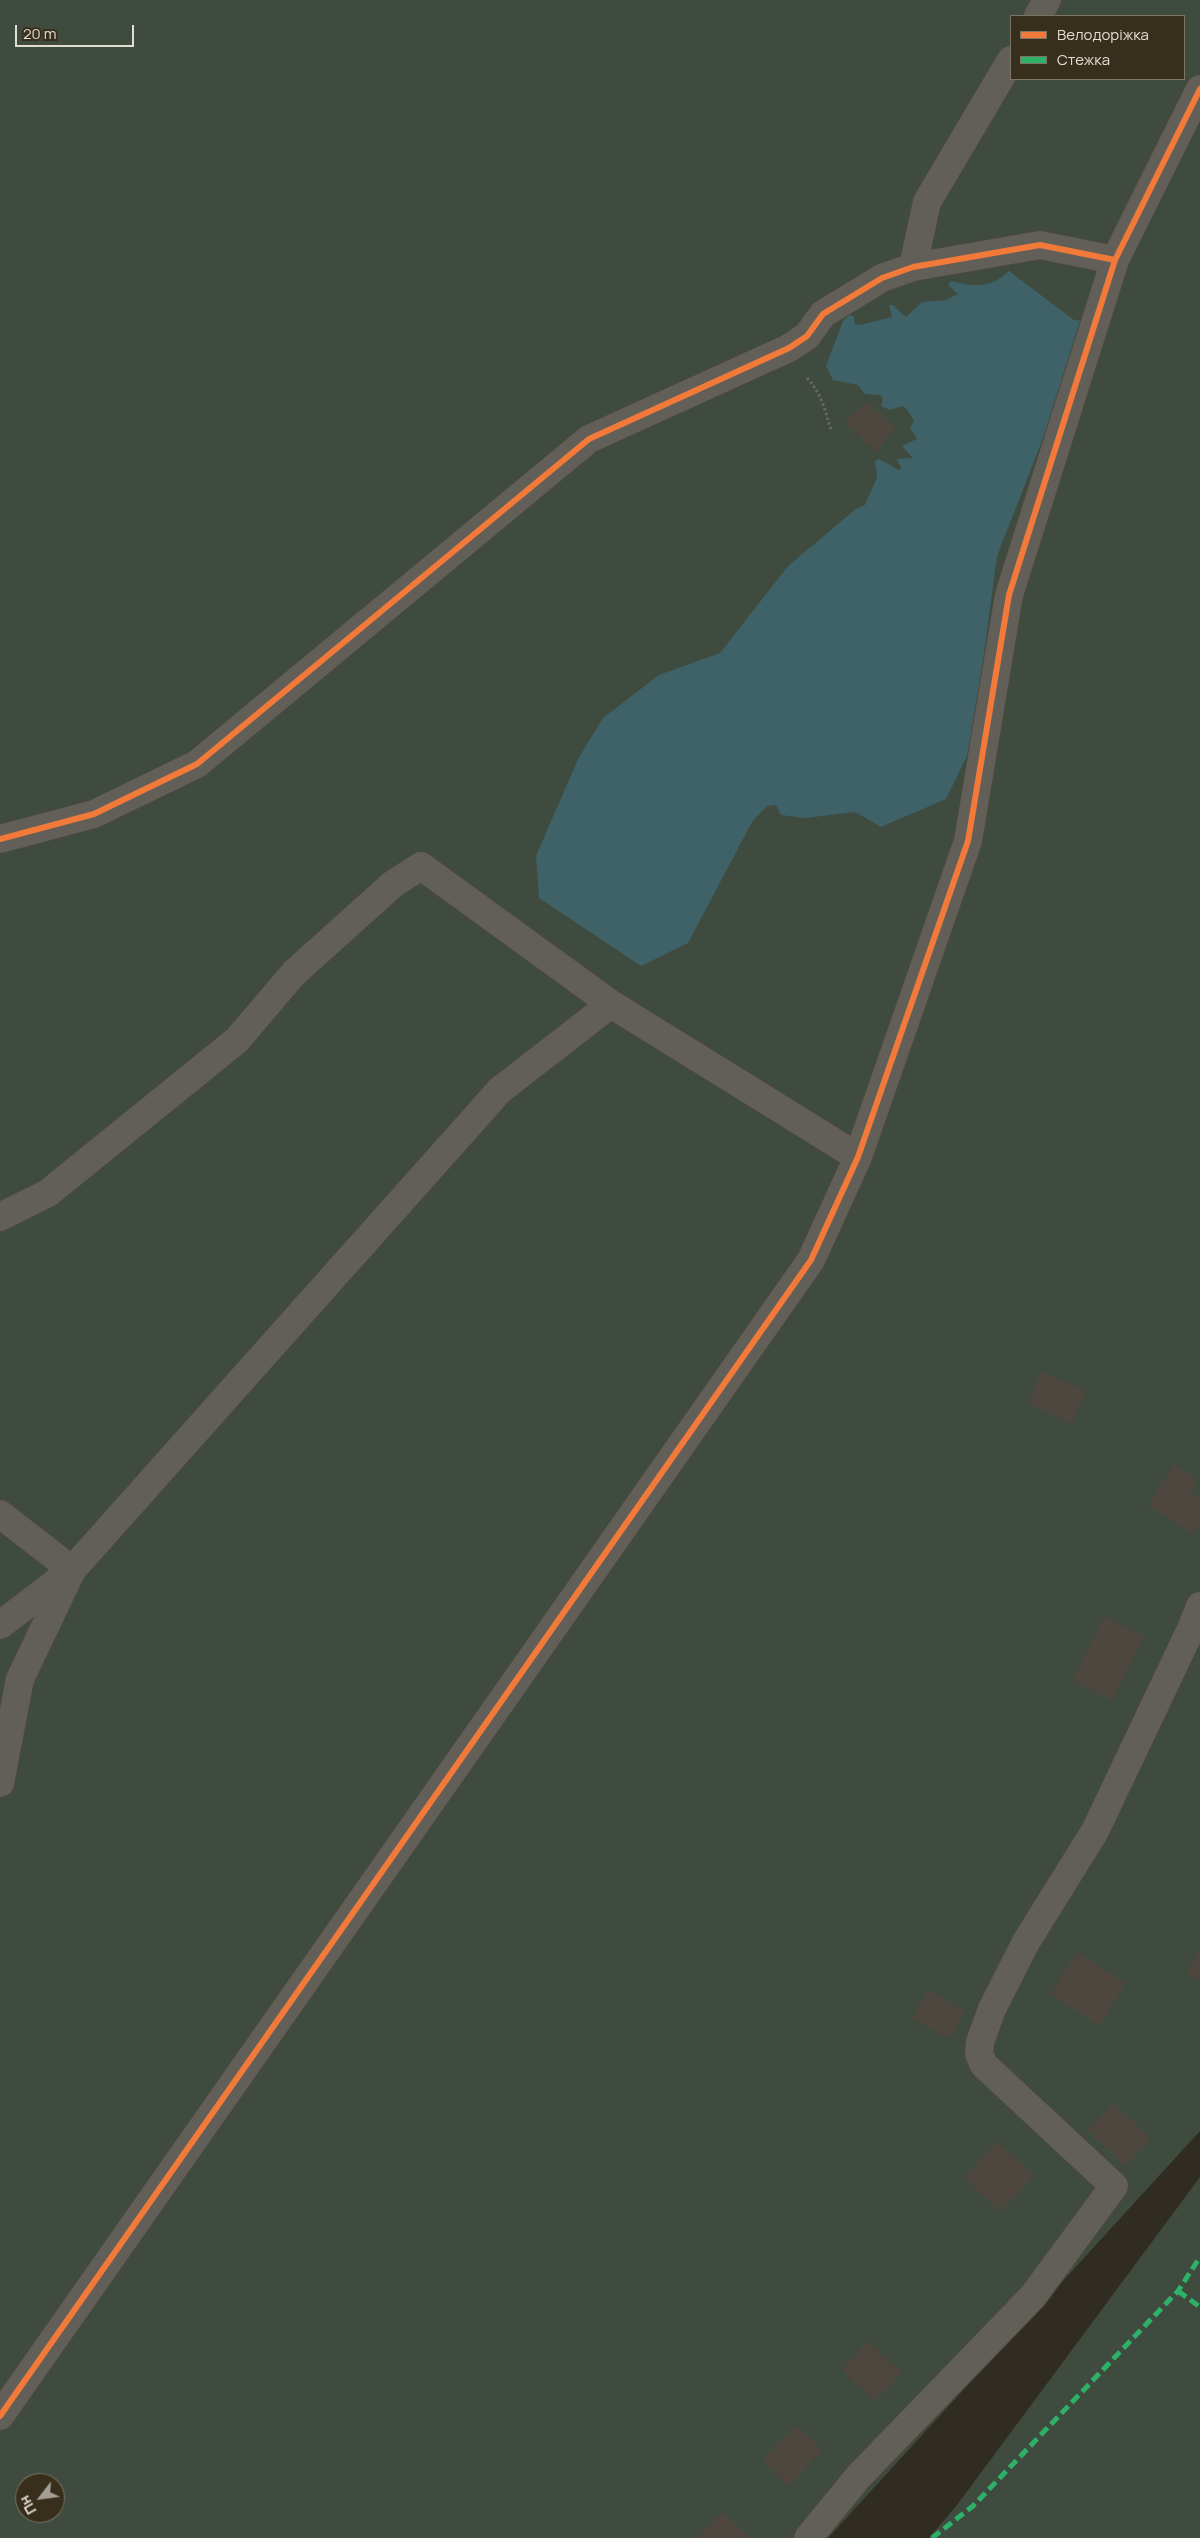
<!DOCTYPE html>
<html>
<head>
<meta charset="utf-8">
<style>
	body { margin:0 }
	#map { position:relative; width:1200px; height:2538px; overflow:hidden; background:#312c22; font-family:Manrope,sans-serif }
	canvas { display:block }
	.legend { position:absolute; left:1010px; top:15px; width:175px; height:65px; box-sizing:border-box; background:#372f1c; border:1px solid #7b7564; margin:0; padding:6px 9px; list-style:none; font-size:15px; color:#e2ddd1 }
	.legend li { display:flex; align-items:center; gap:10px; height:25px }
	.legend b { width:25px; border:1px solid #7b7564 }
	.north { position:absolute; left:15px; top:2473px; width:50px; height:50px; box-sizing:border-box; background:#372f1c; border:1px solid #7b7564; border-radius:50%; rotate:240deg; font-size:14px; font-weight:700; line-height:20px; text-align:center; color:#e2ddd1 }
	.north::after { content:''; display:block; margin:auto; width:18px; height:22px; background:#a49f94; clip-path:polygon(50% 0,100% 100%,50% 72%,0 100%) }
	.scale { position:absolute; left:15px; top:25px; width:119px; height:22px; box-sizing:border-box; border:2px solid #e2ddd1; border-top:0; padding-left:6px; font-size:15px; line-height:18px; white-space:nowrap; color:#e2ddd1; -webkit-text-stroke:4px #372f1c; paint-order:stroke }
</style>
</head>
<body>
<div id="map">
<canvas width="1200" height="2538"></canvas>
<ul class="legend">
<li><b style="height:6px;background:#f17a3a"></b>Велодоріжка</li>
<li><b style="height:6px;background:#2db169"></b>Стежка</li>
</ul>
<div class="north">Пн</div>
<div class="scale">20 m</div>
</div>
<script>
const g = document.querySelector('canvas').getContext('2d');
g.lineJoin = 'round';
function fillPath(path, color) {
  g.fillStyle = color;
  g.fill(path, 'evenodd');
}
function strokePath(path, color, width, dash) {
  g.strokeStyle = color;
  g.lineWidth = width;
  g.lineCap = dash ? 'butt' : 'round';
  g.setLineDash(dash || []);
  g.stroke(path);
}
const green = new Path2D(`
	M 0,0 L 1200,0 L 1200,2131 L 828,2538 L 0,2538 ZM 1011,16 L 1184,16 L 1184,79 L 1011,79 ZM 25,2483 L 55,2483 L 55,2513 L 25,2513 Z
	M 1200,2177 L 1200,2538 L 929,2538 L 957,2505 Z`);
const water = new Path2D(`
	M 1009,271 L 1074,320 L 1089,321 L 997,556 L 972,746 L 946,799 L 881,827 L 855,812 L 805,818 L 781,815 L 776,805 L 767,806 L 752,822 L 688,943 L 641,966 L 539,898 L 536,856 L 579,757 L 603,718 L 659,675 L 720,653 L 788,566 L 856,509 L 865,505 L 877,477 L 875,461 L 879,459 L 899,470 L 901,468 L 897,459 L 913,458 L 902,446 L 917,439 L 910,428 L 914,421 L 906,408 L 902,406 L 890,410 L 881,406 L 883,399 L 880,395 L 865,394 L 858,385 L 833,380 L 826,366 L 843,321 L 850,314 L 854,317 L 855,324 L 860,325 L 892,317 L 889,305 L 893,305 L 906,317 L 922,302 L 946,300 L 958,294 L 948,285 L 951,281 C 976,287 989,289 1009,271 Z`);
const building = new Path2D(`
	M 866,401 L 896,429 L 876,452 L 845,423 Z
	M 1041,1372 L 1086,1390 L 1072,1424 L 1027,1404 Z
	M 1174,1464 L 1198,1479 L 1190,1492 L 1200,1499 L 1200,1524 L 1193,1534 L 1148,1506 Z
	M 1104,1616 L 1144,1636 L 1112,1701 L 1072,1680 Z
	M 1200,1948 L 1200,1981 L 1186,1972 Z
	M 1077,1952 L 1126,1984 L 1099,2026 L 1050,1994 Z
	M 927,1990 L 965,2010 L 950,2039 L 912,2019 Z
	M 1113,2103 L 1151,2139 L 1125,2166 L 1087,2130 Z
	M 997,2141 L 1034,2175 L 1001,2212 L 964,2178 Z
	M 867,2341 L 902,2372 L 875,2401 L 841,2370 Z
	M 796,2425 L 822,2450 L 789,2486 L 762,2460 Z
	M 721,2512 L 751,2538 L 697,2538 Z`);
const path = new Path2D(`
	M 807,378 C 824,397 824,410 832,432`);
const street = new Path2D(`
	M 1038,16 L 1047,0
	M 913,267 L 927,202 L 1011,60
	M 0,839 L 94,814 L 197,764 L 589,439 L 789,348 L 807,336 L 823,314 L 882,278 L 913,267 L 1040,245 L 1115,260
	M 0,1217 L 48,1193 L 237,1040 L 294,973 L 393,884 L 421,866 L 611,1004 L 858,1157
	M 0,1514 L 72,1570 L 20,1679 L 0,1783
	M 0,1625 L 72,1570 L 500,1090 L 611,1004
	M 0,2416 L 811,1260 L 858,1157 L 968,841 L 1009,595 L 1115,260 L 1200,89
	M 808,2538 L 858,2477 L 1033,2296 L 1114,2186 L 984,2065 L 979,2054 L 980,2042 L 992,2009 L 1026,1942 L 1095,1831 L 1191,1629 L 1200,1606`);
const quiet = new Path2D(`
	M 1178,2291 L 1200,2307
	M 932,2538 L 973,2506 L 1178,2291 L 1200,2257`);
const cycleway = new Path2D(`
	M 0,839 L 94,814 L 197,764 L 589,439 L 789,348 L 807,336 L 823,314 L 882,278 L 913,267 L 1040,245 L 1115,260
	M 0,2416 L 811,1260 L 858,1157 L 968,841 L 1009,595 L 1115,260 L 1200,89`);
fillPath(green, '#3f4b3f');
fillPath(water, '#3e6267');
fillPath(building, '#4d473f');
strokePath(street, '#4c483f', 30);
strokePath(path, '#6a6760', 3, [2.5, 2.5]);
strokePath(street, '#625f58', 28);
strokePath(quiet, '#2db169', 5, [10, 5]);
strokePath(cycleway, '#f17a3a', 6);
</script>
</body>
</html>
